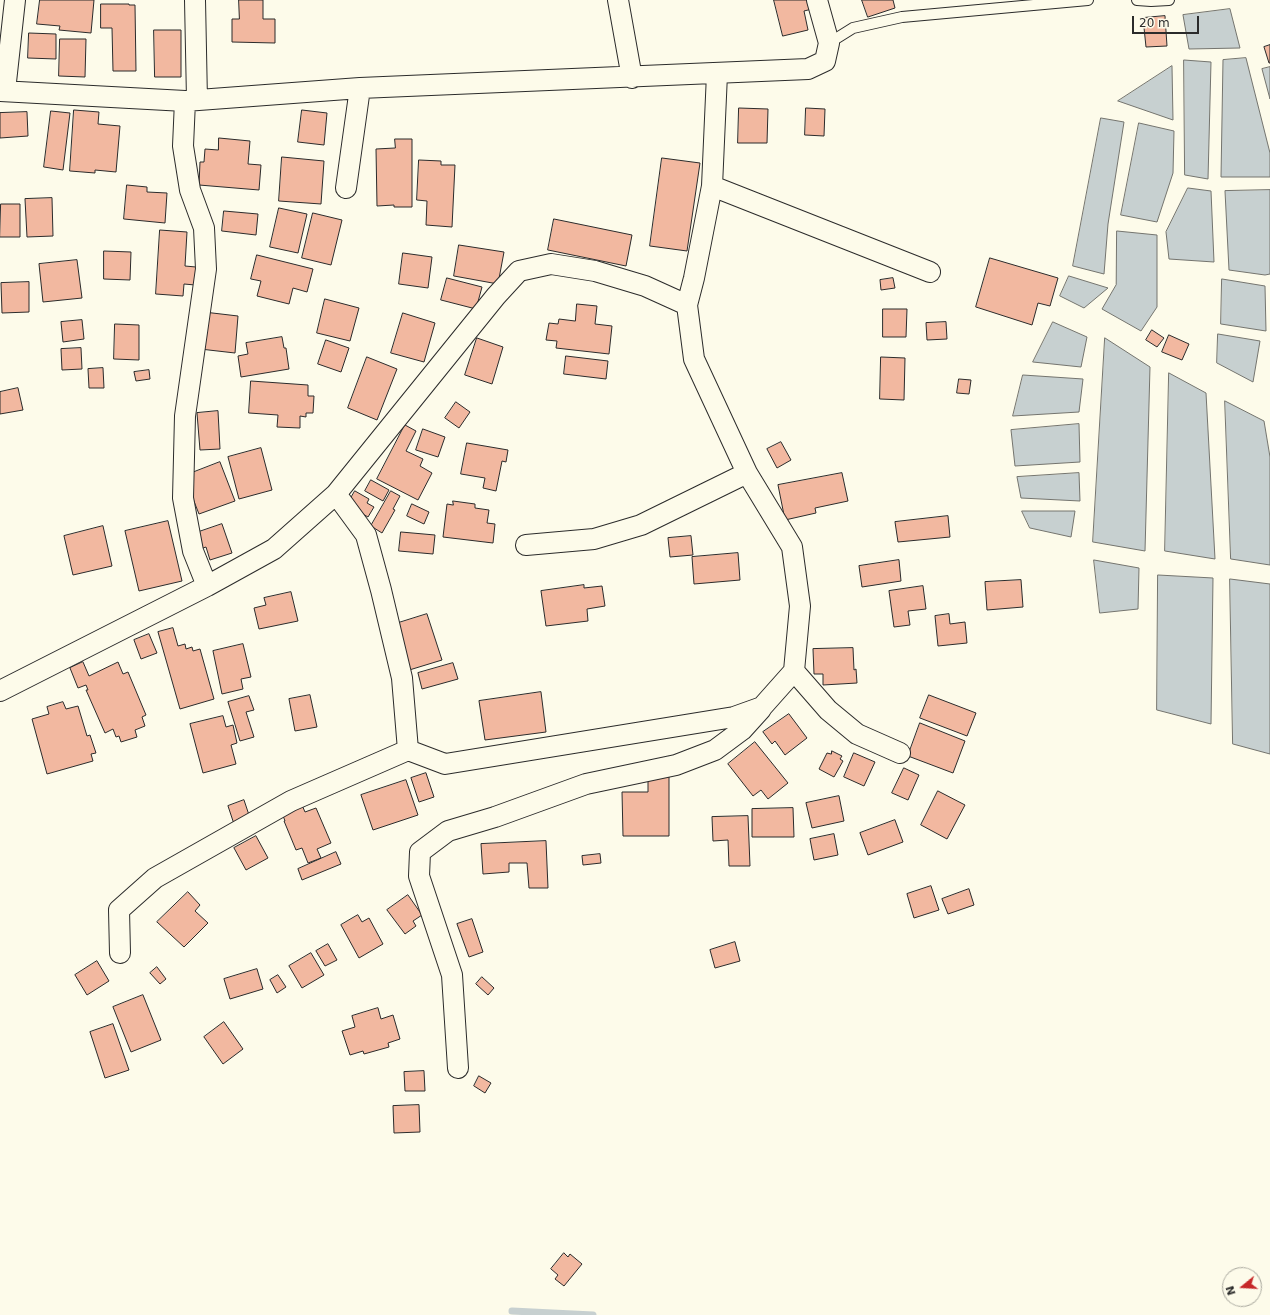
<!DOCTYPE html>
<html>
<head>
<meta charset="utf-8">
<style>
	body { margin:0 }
	#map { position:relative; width:1270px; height:1315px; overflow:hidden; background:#fdfbea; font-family:"DejaVu Sans",sans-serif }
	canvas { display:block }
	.north { position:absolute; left:1222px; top:1267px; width:40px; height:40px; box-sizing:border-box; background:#fdfbea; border:1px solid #a9a89e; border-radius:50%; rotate:252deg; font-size:11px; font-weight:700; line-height:16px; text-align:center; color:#2b2b2b }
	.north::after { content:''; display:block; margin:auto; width:14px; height:18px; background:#c62828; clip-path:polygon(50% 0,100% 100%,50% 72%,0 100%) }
	.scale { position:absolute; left:1132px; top:16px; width:67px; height:18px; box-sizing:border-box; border:2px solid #2b2b2b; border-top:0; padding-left:5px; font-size:12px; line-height:14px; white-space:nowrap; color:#2b2b2b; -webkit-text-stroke:3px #fdfbea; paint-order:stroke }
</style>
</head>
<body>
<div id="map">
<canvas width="1270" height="1315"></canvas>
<div class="north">N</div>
<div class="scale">20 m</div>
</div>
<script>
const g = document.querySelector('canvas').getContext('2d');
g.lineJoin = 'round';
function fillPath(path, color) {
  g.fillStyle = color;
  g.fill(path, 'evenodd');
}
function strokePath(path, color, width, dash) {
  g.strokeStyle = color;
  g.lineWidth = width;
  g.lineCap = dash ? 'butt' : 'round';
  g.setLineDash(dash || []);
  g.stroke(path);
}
const water = new Path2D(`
	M 1230,9 L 1240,48 L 1189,49 L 1183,15 Z
	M 1246,58 L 1270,153 L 1270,177 L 1221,177 L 1223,60 Z
	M 1184,60 L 1211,62 L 1208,179 L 1185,175 Z
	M 1172,66 L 1173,120 L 1118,101 Z
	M 1270,67 L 1270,99 L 1262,69 Z
	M 1101,118 L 1124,122 L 1108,224 L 1104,274 L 1073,266 Z
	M 1139,123 L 1174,131 L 1173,173 L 1157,222 L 1121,215 Z
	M 1188,188 L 1211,191 L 1214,262 L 1169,259 L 1166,232 Z
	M 1270,190 L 1270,274 L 1265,275 L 1229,270 L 1225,191 Z
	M 1117,231 L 1157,235 L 1157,307 L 1141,331 L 1102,309 L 1116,285 Z
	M 1069,276 L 1108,288 L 1084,308 L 1060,296 Z
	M 1222,279 L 1265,286 L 1266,331 L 1221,324 Z
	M 1053,322 L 1087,337 L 1081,367 L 1033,362 Z
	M 1218,334 L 1260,341 L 1253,382 L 1217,363 Z
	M 1105,338 L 1150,367 L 1145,551 L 1093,542 Z
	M 1169,373 L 1206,393 L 1215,559 L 1165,551 Z
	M 1023,375 L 1083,379 L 1079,412 L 1013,416 Z
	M 1225,401 L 1264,421 L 1270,457 L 1270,565 L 1231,559 Z
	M 1079,424 L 1080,462 L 1015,466 L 1011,430 Z
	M 1079,473 L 1080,501 L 1021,498 L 1017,477 Z
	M 1022,511 L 1075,511 L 1071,537 L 1030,528 Z
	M 1094,560 L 1139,568 L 1138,609 L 1100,613 Z
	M 1158,575 L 1213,578 L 1211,724 L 1157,710 Z
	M 1230,579 L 1270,584 L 1270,754 L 1233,744 Z`);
const stream = new Path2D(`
	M 512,1311 L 593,1315`);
const building = new Path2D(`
	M 40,0 L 94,0 L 91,33 L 59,30 L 60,26 L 37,24 Z
	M 239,0 L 263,0 L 263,19 L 275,19 L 275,43 L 232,42 L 232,19 L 239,19 Z
	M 774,0 L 810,0 L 812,9 L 804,11 L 808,30 L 783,36 Z
	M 862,0 L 893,0 L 895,8 L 868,17 Z
	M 101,4 L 129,4 L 129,5 L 135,5 L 136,71 L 113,71 L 112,28 L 101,28 Z
	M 1165,16 L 1167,46 L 1146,47 L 1143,18 Z
	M 154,30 L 181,30 L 181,77 L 155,77 Z
	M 29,33 L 56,34 L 56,59 L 28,58 Z
	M 60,39 L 86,39 L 85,77 L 59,76 Z
	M 1270,45 L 1270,63 L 1269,63 L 1264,47 Z
	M 739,108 L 768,109 L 767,143 L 738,143 Z
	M 806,108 L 825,109 L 824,136 L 805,135 Z
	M 74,110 L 99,112 L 98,124 L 120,126 L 116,172 L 95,170 L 95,173 L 70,171 Z
	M 302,110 L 327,113 L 324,145 L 298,142 Z
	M 51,111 L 70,113 L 63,170 L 44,167 Z
	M 27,112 L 28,136 L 0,138 L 0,113 Z
	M 219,138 L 250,141 L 248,164 L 261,165 L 259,190 L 199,185 L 200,162 L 204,162 L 205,149 L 218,150 Z
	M 395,139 L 412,139 L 412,207 L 394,207 L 394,205 L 377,206 L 376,149 L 395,148 Z
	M 282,157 L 324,161 L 321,204 L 279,201 Z
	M 662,158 L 700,163 L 687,251 L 650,246 Z
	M 419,160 L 441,161 L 441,165 L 455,165 L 452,227 L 426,225 L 427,201 L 417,200 Z
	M 127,185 L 147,187 L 147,192 L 167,193 L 165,223 L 124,219 Z
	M 52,198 L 53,236 L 27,237 L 25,199 Z
	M 1,204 L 20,204 L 20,237 L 0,237 Z
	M 279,208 L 307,214 L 298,253 L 270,247 Z
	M 224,211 L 258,214 L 256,235 L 222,231 Z
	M 313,213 L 342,220 L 331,265 L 302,258 Z
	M 554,219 L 632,235 L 626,266 L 548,250 Z
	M 160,230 L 187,232 L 185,266 L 196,267 L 195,285 L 184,284 L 183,296 L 156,294 Z
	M 459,245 L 504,252 L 498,284 L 454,276 Z
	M 104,251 L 131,252 L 130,280 L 104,279 Z
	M 403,253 L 432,257 L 428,288 L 399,284 Z
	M 257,255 L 313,269 L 307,292 L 293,288 L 289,304 L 257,296 L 261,281 L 251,279 Z
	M 990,258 L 1058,278 L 1050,306 L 1038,303 L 1032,325 L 976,307 Z
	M 77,260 L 82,298 L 43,302 L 39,264 Z
	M 447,278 L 482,287 L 476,309 L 441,300 Z
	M 893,278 L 895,288 L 881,290 L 880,280 Z
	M 29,282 L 29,312 L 2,313 L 1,283 Z
	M 325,299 L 359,308 L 350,341 L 317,333 Z
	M 577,304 L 597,306 L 595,324 L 612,326 L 609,354 L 556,348 L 557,341 L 546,340 L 549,323 L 558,324 L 559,319 L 575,321 Z
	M 883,309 L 907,309 L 906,337 L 883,337 Z
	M 204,312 L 238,316 L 235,353 L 200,349 Z
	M 403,313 L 435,323 L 424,362 L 391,353 Z
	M 82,320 L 84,339 L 63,342 L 61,322 Z
	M 946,322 L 947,339 L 927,340 L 926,323 Z
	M 115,324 L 139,325 L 139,360 L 114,359 Z
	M 1152,330 L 1164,338 L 1157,347 L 1146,340 Z
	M 1169,335 L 1189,344 L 1182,360 L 1162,352 Z
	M 282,337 L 284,348 L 286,348 L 289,369 L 241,377 L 238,356 L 248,354 L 246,343 Z
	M 477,338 L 503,347 L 492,384 L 465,375 Z
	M 326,340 L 349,348 L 341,372 L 318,364 Z
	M 81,348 L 82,369 L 62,370 L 61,349 Z
	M 566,356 L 608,361 L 606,379 L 564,374 Z
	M 367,357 L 397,369 L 377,420 L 348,408 Z
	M 881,357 L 905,358 L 904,400 L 880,399 Z
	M 103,368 L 104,388 L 89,388 L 88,369 Z
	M 149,370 L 150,379 L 136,381 L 134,372 Z
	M 959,379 L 971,380 L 969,394 L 957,393 Z
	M 251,381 L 308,385 L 308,396 L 314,396 L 313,413 L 306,413 L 306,417 L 300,416 L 300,428 L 277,427 L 278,415 L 249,413 Z
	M 18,388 L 23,410 L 0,414 L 0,392 Z
	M 456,402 L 470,412 L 459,428 L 445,418 Z
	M 218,411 L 220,449 L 200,450 L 197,413 Z
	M 405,425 L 416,431 L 406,451 L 423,459 L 420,466 L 432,473 L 418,500 L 377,479 Z
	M 423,429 L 445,437 L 438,457 L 416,450 Z
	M 781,442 L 791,460 L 777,468 L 767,449 Z
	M 467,443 L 508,450 L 506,462 L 502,461 L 496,491 L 483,488 L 485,478 L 461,474 Z
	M 261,448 L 272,490 L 239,499 L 228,457 Z
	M 220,462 L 235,501 L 199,514 L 184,476 Z
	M 842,473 L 848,501 L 815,508 L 816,513 L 785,520 L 778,485 Z
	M 371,480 L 389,490 L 383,501 L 365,491 Z
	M 355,491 L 369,499 L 367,503 L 374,507 L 368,517 L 347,505 Z
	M 391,491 L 400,496 L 393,509 L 395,510 L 382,533 L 371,526 Z
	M 453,501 L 475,504 L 475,508 L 489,510 L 487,523 L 495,524 L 493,543 L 443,537 L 447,504 L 453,505 Z
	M 412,504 L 429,512 L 424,524 L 407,516 Z
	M 948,516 L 950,537 L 898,542 L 895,522 Z
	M 168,521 L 182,581 L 139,591 L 125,531 Z
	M 222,524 L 232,553 L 210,560 L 206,547 L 195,551 L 190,535 Z
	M 103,526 L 112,566 L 73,575 L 64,536 Z
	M 401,532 L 435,535 L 433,554 L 399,551 Z
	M 691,536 L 693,555 L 670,557 L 668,538 Z
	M 738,553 L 740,580 L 694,584 L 692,557 Z
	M 899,560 L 901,581 L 862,587 L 859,566 Z
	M 1021,580 L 1023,607 L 987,610 L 985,582 Z
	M 584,585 L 584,588 L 602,586 L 605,606 L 587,609 L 588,621 L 546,626 L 541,591 Z
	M 923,586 L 926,609 L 908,611 L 910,625 L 894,627 L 889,591 Z
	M 291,592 L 298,621 L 259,629 L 254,608 L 266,605 L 264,598 Z
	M 427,614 L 442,660 L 406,671 L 392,625 Z
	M 949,614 L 950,624 L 965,622 L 967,643 L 938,646 L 935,616 Z
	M 173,628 L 178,646 L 185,644 L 186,649 L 192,647 L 193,651 L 200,649 L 214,699 L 180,709 L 158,632 Z
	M 149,634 L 157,653 L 141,659 L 134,640 Z
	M 243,644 L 251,677 L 241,679 L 243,689 L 222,694 L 213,651 Z
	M 853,648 L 854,670 L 856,669 L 857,683 L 823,685 L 823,674 L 814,674 L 813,649 Z
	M 83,662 L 89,676 L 118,662 L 123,674 L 128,672 L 146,715 L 142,717 L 145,726 L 135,730 L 137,737 L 121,742 L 119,736 L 116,737 L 113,729 L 105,733 L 86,690 L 88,690 L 86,685 L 78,688 L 70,668 Z
	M 453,663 L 458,679 L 422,689 L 418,673 Z
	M 541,692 L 546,732 L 485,740 L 479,701 Z
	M 310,695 L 317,727 L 295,731 L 289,699 Z
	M 929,695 L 976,713 L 967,736 L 920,718 Z
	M 249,696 L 254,710 L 246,712 L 254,737 L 240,741 L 228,702 Z
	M 63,702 L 66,709 L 78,706 L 87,736 L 90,735 L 96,753 L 91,754 L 93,761 L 47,774 L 32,719 L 49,714 L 47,707 Z
	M 789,714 L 807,738 L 785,755 L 775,741 L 772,744 L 763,732 Z
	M 223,716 L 226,727 L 233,725 L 237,743 L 231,745 L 236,764 L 203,773 L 190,724 Z
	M 920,723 L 965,741 L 953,773 L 908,756 Z
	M 755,742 L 788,783 L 768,799 L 761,790 L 753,796 L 728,764 Z
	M 832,751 L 842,756 L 840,759 L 843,761 L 834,777 L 819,769 L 827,753 L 831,754 Z
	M 854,753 L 875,762 L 864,786 L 844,777 Z
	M 904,768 L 919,775 L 908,800 L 892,793 Z
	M 426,773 L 434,797 L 419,802 L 411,778 Z
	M 669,777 L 669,836 L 623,836 L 622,792 L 648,792 L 648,778 Z
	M 406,780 L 418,815 L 373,830 L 361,795 Z
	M 938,791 L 965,805 L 947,839 L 921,825 Z
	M 839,796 L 844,821 L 812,828 L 806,803 Z
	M 244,800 L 250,818 L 234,824 L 228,806 Z
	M 302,805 L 305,812 L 316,808 L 331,843 L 317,849 L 321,858 L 308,863 L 302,848 L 296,850 L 284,821 L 285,821 L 282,813 Z
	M 793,808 L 794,837 L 752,837 L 752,809 Z
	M 748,816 L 750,866 L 729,866 L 728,840 L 713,841 L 712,817 Z
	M 895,820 L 903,842 L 868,855 L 860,833 Z
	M 834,834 L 838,855 L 814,860 L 810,839 Z
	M 256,836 L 268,858 L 246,870 L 234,848 Z
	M 546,841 L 548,888 L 529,888 L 527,863 L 509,863 L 509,872 L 483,874 L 481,844 Z
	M 336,852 L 341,864 L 302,880 L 298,869 Z
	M 600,854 L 601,863 L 583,865 L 582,856 Z
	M 931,886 L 939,910 L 914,918 L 907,894 Z
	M 969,889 L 974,905 L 948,914 L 942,899 Z
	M 188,892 L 200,905 L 195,911 L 208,923 L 184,947 L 157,922 Z
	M 408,895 L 422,915 L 413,921 L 416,926 L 405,934 L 387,910 Z
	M 358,915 L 362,922 L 369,918 L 383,944 L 359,958 L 341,925 Z
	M 472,919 L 483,952 L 469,957 L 457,924 Z
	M 735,942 L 740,961 L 715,968 L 710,950 Z
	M 328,944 L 337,960 L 325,966 L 316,951 Z
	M 311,953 L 324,975 L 302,988 L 289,966 Z
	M 97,961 L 109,981 L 87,995 L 75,975 Z
	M 157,967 L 166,979 L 160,984 L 150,973 Z
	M 257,969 L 263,989 L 230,999 L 224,979 Z
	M 278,975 L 286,987 L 277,993 L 270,980 Z
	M 482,977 L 494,988 L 488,995 L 476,984 Z
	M 143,995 L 161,1040 L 131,1052 L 113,1007 Z
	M 378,1008 L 381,1019 L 393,1015 L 400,1039 L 388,1043 L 389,1047 L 364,1054 L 363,1051 L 350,1055 L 342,1031 L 355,1027 L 352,1016 Z
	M 224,1022 L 243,1049 L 223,1064 L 204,1037 Z
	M 113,1024 L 129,1070 L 105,1078 L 90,1032 Z
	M 424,1071 L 425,1091 L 405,1091 L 404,1072 Z
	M 479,1076 L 491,1083 L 485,1093 L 474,1086 Z
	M 419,1105 L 420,1132 L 394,1133 L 393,1106 Z
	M 564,1253 L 568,1257 L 570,1254 L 582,1264 L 564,1286 L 555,1279 L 558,1275 L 551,1269 Z`);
const lane = new Path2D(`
	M 1137,0 L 1151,1 L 1169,0
	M 829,43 L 853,28 L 902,17 L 1088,0`);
const street = new Path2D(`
	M 195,0 L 197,100
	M 618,0 L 632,78
	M 0,91 L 185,101 L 360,88 L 808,69 L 825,61 L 829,43 L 817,0
	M 5,91 L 15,0
	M 185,101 L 183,146 L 190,190 L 204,228 L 206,269 L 185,416 L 183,498 L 193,551 L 207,586
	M 712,186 L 930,272
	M 346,188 L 360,88
	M 687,305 L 694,278 L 712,186 L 717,74
	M 336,494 L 366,535 L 381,590 L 402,678 L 408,750
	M 526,545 L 594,539 L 641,525 L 747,473
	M 794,671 L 828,710 L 857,734 L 900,753
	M 0,691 L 207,586 L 274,549 L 336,494 L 496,296 L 519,271 L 551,264 L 595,271 L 645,286 L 687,305 L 694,359 L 747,473 L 792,547 L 800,606 L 794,671 L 762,707 L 734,717 L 445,764 L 408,750 L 291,801 L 155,878 L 119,910 L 120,953
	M 458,1068 L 452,975 L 419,876 L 420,852 L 448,831 L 495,817 L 586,784 L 676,765 L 715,750 L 742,730 L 761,709`);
fillPath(water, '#c7d0d0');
strokePath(water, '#74746e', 1);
strokePath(stream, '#c7d0d0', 7);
fillPath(building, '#f2b8a0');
strokePath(building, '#2b2b2b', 1);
strokePath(lane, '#2b2b2b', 12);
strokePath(street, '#2b2b2b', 22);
strokePath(lane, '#fdfbea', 10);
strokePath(street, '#fdfbea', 20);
</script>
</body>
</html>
